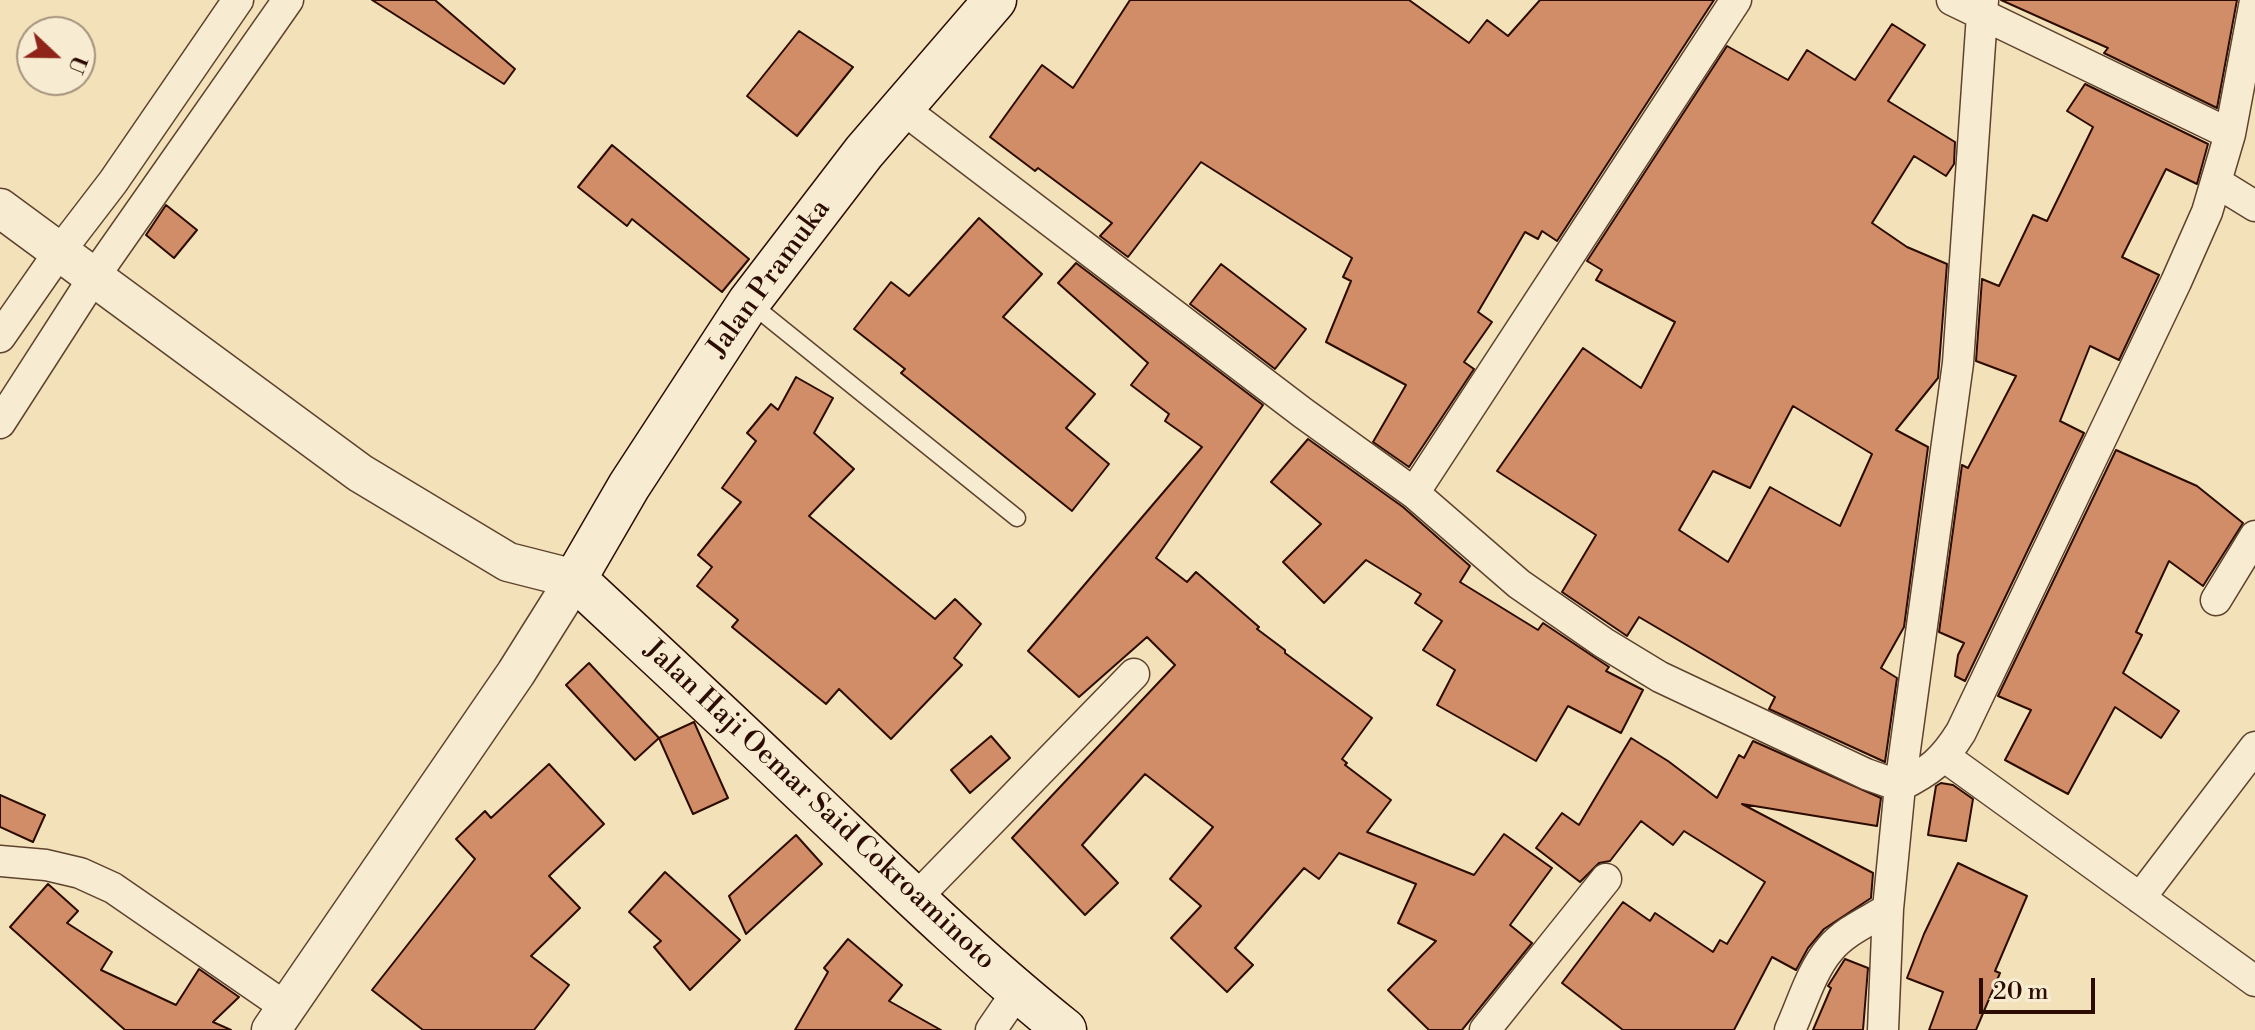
<!DOCTYPE html>
<html>
<head>
<meta charset="utf-8">
<style>
	body { margin:0 }
	#map { position:relative; width:2255px; height:1030px; overflow:hidden; background:#f3e2b9; font-family:"Libre Bodoni",serif }
	canvas { display:block }
	.north { position:absolute; left:16px; top:16px; width:80px; height:80px; box-sizing:border-box; background:#f7ecd2; border:2px solid #a6927e; border-radius:50%; rotate:112deg; font-size:22px; font-weight:700; line-height:32px; text-align:center; color:#2c0c00 }
	.north::after { content:''; display:block; margin:auto; width:28px; height:36px; background:#8f2418; clip-path:polygon(50% 0,100% 100%,50% 72%,0 100%) }
	.scale { position:absolute; left:1979px; top:978px; width:116px; height:36px; box-sizing:border-box; border:4px solid #2c0c00; border-top:0; padding-left:10px; font-size:24px; line-height:28px; white-space:nowrap; color:#2c0c00; -webkit-text-stroke:6px #f7ecd2; paint-order:stroke }
</style>
</head>
<body>
<div id="map">
<canvas width="2255" height="1030"></canvas>
<div class="north">U</div>
<div class="scale">20 m</div>
</div>
<script>
const g = document.querySelector('canvas').getContext('2d');
g.lineJoin = 'round';
function fillPath(path, color) {
  g.fillStyle = color;
  g.fill(path, 'evenodd');
}
function strokePath(path, color, width, dash) {
  g.strokeStyle = color;
  g.lineWidth = width;
  g.lineCap = dash ? 'butt' : 'round';
  g.setLineDash(dash || []);
  g.stroke(path);
}
function label(font, color, halo, rows, align = 'center') {
  g.font = font + ' "Libre Bodoni",serif';
  g.lineWidth = 6;
  g.setLineDash([]);
  g.textBaseline = 'middle';
  g.strokeStyle = halo;
  g.fillStyle = color;
  for (const [text, x, y, turn = 0] of rows) {
    g.save();
    g.translate(x, y);
    g.rotate((+turn || 0) * Math.PI / 180);
    g.textAlign = isNaN(turn) ? turn : align;
    if (halo) g.strokeText(text, 0, 0);
    g.fillText(text, 0, 0);
    g.restore();
  }
}
const building = new Path2D(`
	M 372,0 L 435,0 L 515,69 L 504,84 Z
	M 1130,0 L 1409,0 L 1469,43 L 1487,20 L 1508,36 L 1540,0 L 1714,0 L 1557,241 L 1542,231 L 1538,239 L 1525,232 L 1478,312 L 1492,322 L 1464,362 L 1474,369 L 1409,467 L 1373,442 L 1406,385 L 1326,342 L 1351,281 L 1343,277 L 1352,258 L 1201,162 L 1128,257 L 1100,236 L 1112,223 L 1038,168 L 1035,171 L 990,137 L 1042,65 L 1073,88 Z
	M 2001,0 L 2237,0 L 2217,108 L 2104,53 L 2108,48 Z
	M 1892,24 L 1925,45 L 1888,101 L 1955,142 L 1954,164 L 1946,176 L 1914,156 L 1872,223 L 1907,247 L 1947,264 L 1938,378 L 1896,430 L 1928,447 L 1904,627 L 1881,668 L 1897,678 L 1885,762 L 1769,709 L 1775,697 L 1639,617 L 1627,636 L 1562,592 L 1596,535 L 1497,471 L 1583,348 L 1641,388 L 1675,322 L 1596,280 L 1602,270 L 1587,261 L 1727,46 L 1788,80 L 1807,50 L 1855,80 ZM 1793,406 L 1872,454 L 1840,526 L 1770,487 L 1728,562 L 1679,530 L 1713,471 L 1750,488 Z
	M 799,31 L 853,67 L 797,136 L 747,96 Z
	M 2085,84 L 2208,144 L 2197,184 L 2166,169 L 2122,257 L 2159,275 L 2119,360 L 2090,346 L 2060,421 L 2084,433 L 1965,681 L 1955,676 L 1958,655 L 1964,643 L 1939,632 L 1962,465 L 1968,468 L 2016,376 L 1976,361 L 1982,279 L 1999,286 L 2033,215 L 2047,221 L 2093,127 L 2067,111 Z
	M 612,145 L 749,259 L 722,292 L 632,219 L 627,226 L 578,187 Z
	M 166,205 L 197,230 L 174,258 L 146,235 Z
	M 979,218 L 1042,274 L 1003,317 L 1095,394 L 1066,428 L 1109,464 L 1072,511 L 901,373 L 905,369 L 854,329 L 891,282 L 909,296 Z
	M 1076,263 L 1263,405 L 1156,558 L 1187,582 L 1196,572 L 1259,627 L 1257,629 L 1285,650 L 1285,653 L 1372,718 L 1342,759 L 1347,763 L 1345,765 L 1391,800 L 1367,832 L 1474,875 L 1504,834 L 1552,868 L 1510,925 L 1532,943 L 1462,1030 L 1429,1030 L 1388,990 L 1436,941 L 1398,923 L 1416,884 L 1339,853 L 1319,879 L 1304,868 L 1235,948 L 1253,965 L 1227,992 L 1171,938 L 1201,906 L 1170,879 L 1213,827 L 1145,774 L 1082,845 L 1118,883 L 1085,915 L 1012,838 L 1175,665 L 1147,637 L 1079,697 L 1028,651 L 1202,447 L 1165,421 L 1169,414 L 1131,385 L 1148,363 L 1058,283 Z
	M 1221,264 L 1306,329 L 1275,369 L 1190,304 Z
	M 796,377 L 833,398 L 814,433 L 854,469 L 809,516 L 935,619 L 955,599 L 981,624 L 954,658 L 962,665 L 891,739 L 839,689 L 826,704 L 732,627 L 738,620 L 697,586 L 712,567 L 698,555 L 741,502 L 722,488 L 756,441 L 747,433 L 771,404 L 778,410 Z
	M 1308,439 L 1403,507 L 1470,566 L 1460,582 L 1538,630 L 1543,623 L 1609,667 L 1606,671 L 1643,690 L 1621,733 L 1568,706 L 1536,761 L 1437,705 L 1455,670 L 1423,650 L 1442,621 L 1415,603 L 1421,594 L 1366,560 L 1324,603 L 1283,562 L 1321,524 L 1271,482 Z
	M 2116,450 L 2197,486 L 2243,523 L 2203,586 L 2169,561 L 2136,632 L 2142,635 L 2123,673 L 2179,711 L 2161,738 L 2115,707 L 2068,794 L 2005,760 L 2031,710 L 1998,696 Z
	M 589,663 L 659,738 L 635,760 L 566,685 Z
	M 694,722 L 728,798 L 693,814 L 659,738 Z
	M 991,736 L 1010,758 L 970,793 L 951,770 Z
	M 1631,738 L 1668,761 L 1717,798 L 1739,755 L 1744,758 L 1753,741 L 1881,798 L 1877,826 L 1742,804 L 1873,873 L 1871,898 L 1824,929 L 1808,948 L 1796,970 L 1772,957 L 1734,1030 L 1623,1030 L 1562,983 L 1623,902 L 1650,921 L 1655,913 L 1713,952 L 1720,940 L 1727,944 L 1765,882 L 1684,831 L 1673,845 L 1641,821 L 1610,861 L 1599,863 L 1580,882 L 1536,848 L 1562,813 L 1579,825 Z
	M 549,764 L 604,824 L 549,876 L 580,908 L 531,956 L 569,985 L 534,1030 L 423,1030 L 372,990 L 475,859 L 456,839 L 485,811 L 491,818 Z
	M 1941,783 L 1953,785 L 1973,799 L 1966,841 L 1928,835 L 1936,786 Z
	M 0,795 L 45,815 L 33,842 L 0,827 Z
	M 796,835 L 822,864 L 746,934 L 729,896 Z
	M 1958,863 L 2027,896 L 1995,971 L 2000,973 L 1976,1030 L 1929,1030 L 1943,992 L 1907,978 L 1924,934 Z
	M 665,872 L 740,940 L 690,990 L 654,947 L 661,941 L 629,912 Z
	M 48,884 L 78,911 L 67,923 L 112,952 L 101,970 L 176,1005 L 199,969 L 239,997 L 213,1022 L 231,1030 L 125,1030 L 10,927 Z
	M 848,939 L 902,985 L 889,1001 L 941,1030 L 795,1030 L 828,972 L 824,968 Z
	M 1845,959 L 1868,968 L 1863,1030 L 1813,1030 L 1831,988 L 1828,986 Z`);
const service = new Path2D(`
	M 750,303 L 1017,518`);
const minor = new Path2D(`
	M 1952,0 L 2230,134
	M 903,109 L 1303,413 L 1414,493 L 1519,584 L 1604,643 L 1660,677 L 1866,774 L 1900,786 C 1930,771 1943,761 1961,732 L 2176,282 L 2207,212 L 2230,134 L 2255,1
	M 2216,182 L 2255,206
	M 0,337 L 60,251 L 113,182 L 238,0
	M 0,423 L 94,277 L 288,0
	M 1414,493 L 1736,0
	M 2216,600 L 2255,536
	M 1945,757 L 2255,981
	M 0,861 L 46,865 L 80,873 L 113,888 L 287,1008
	M 2140,898 L 2255,747
	M 915,899 L 1134,674
	M 991,1030 L 1017,992
	M 1485,1030 L 1606,879
	M 1790,1030 C 1802,1004 1811,971 1830,949 C 1845,931 1869,921 1888,909
	M 1883,1030 L 1888,909 L 1900,786 L 1958,363 L 1983,0`);
const tertiary = new Path2D(`
	M 0,208 L 360,473 L 508,562 L 575,579 L 516,673 L 271,1030`);
const secondary = new Path2D(`
	M 575,579 L 629,486 L 749,302 L 864,152 L 995,0
	M 575,579 C 649,648 723,716 796,786 C 884,869 970,954 1065,1030`);
const streetNames = [
	["Jalan Pramuka",770,279,-54],
	["Jalan Haji Oemar Said Cokroaminoto",819,806,43]
];
fillPath(building, '#d18d68');
strokePath(building, '#2c0c00', 2);
strokePath(service, '#5e422e', 19);
strokePath(minor, '#5e422e', 33);
strokePath(tertiary, '#5e422e', 41);
strokePath(secondary, '#2c0c00', 45);
strokePath(service, '#f7ecd2', 16);
strokePath(minor, '#f7ecd2', 30);
strokePath(tertiary, '#f7ecd2', 38);
strokePath(secondary, '#f7ecd2', 42);
label('28px', '#2c0c00', '#f7ecd2', streetNames);
</script>
</body>
</html>
